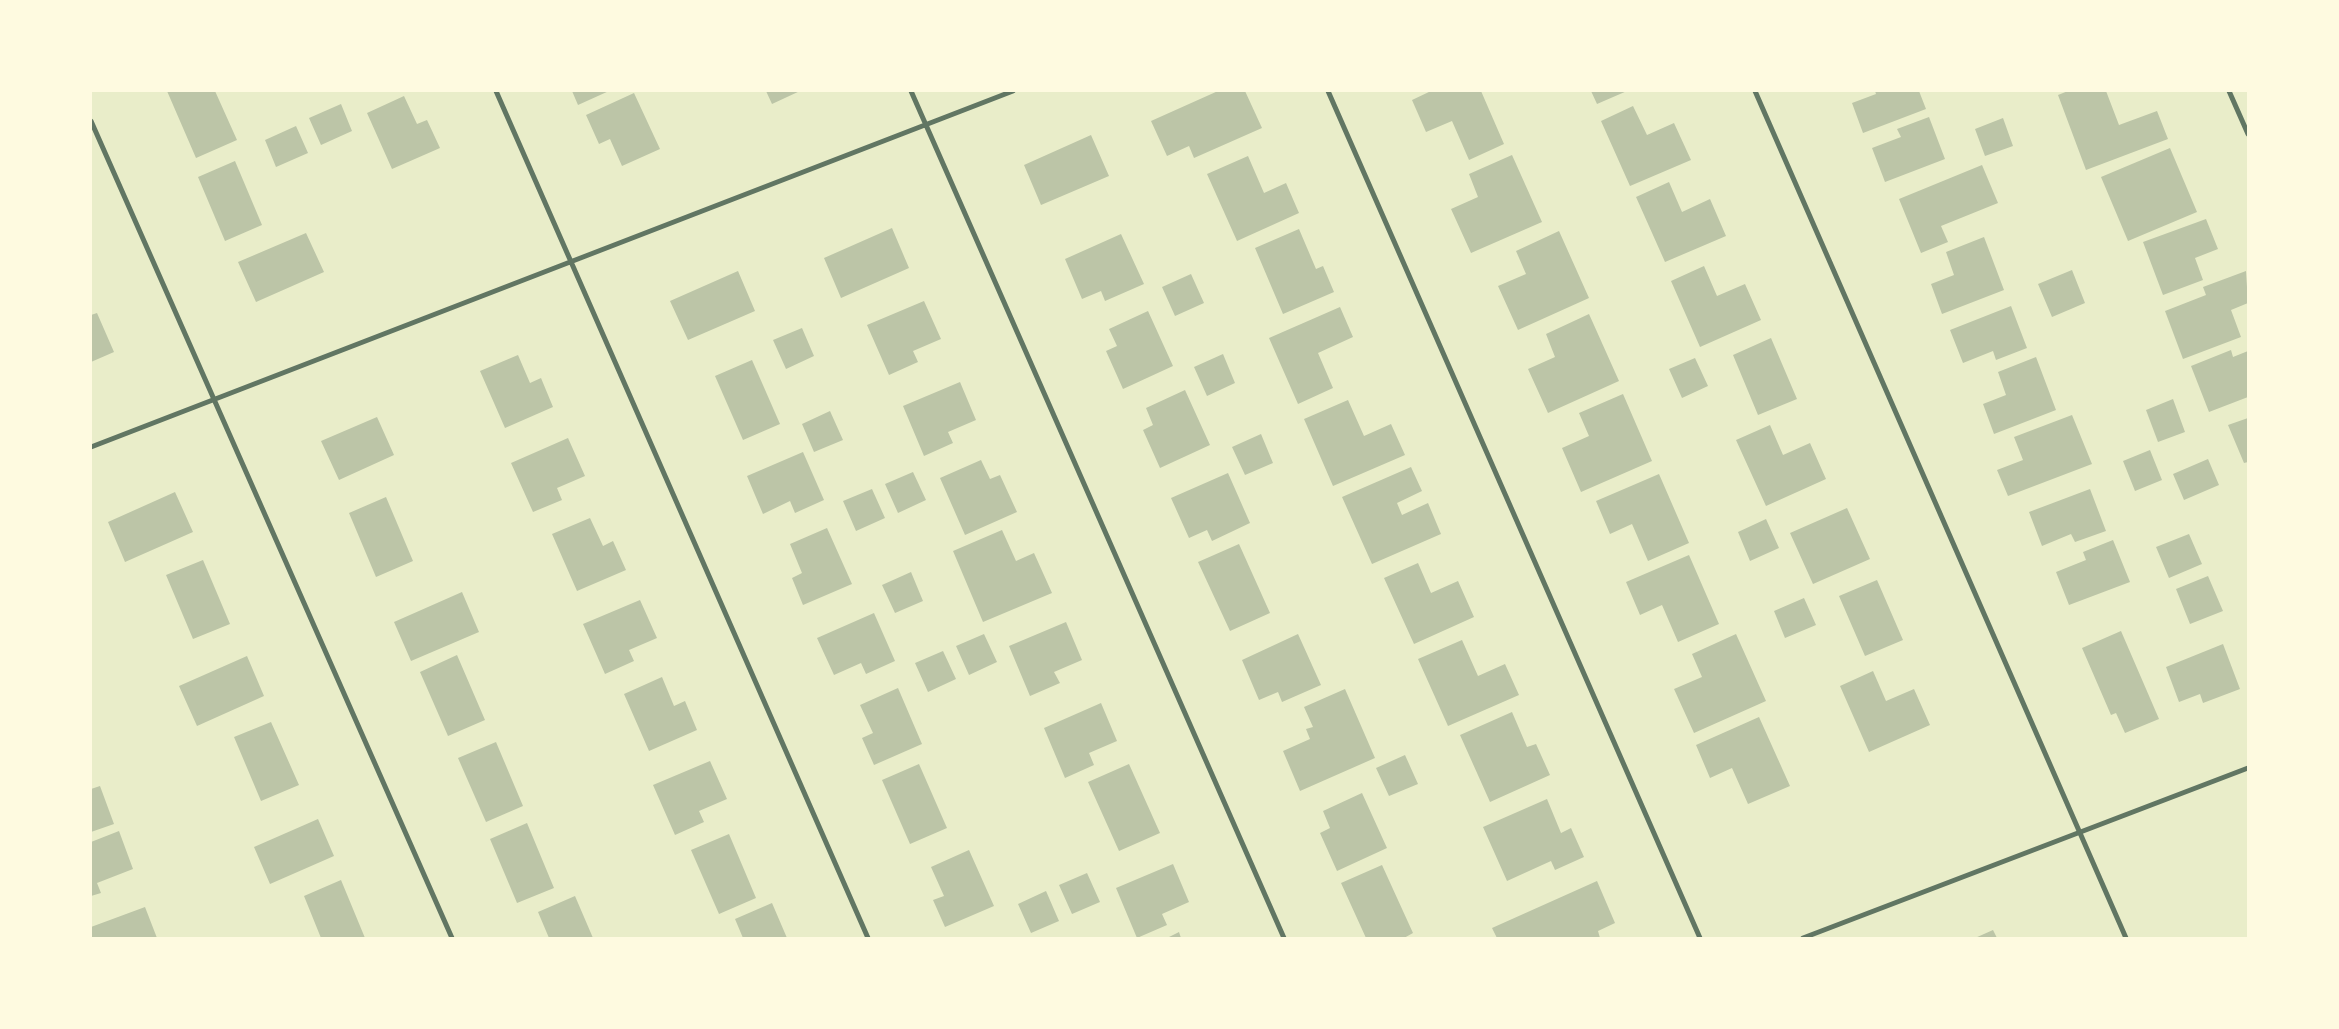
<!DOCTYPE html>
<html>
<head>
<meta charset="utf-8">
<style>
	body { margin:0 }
	#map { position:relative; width:2339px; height:1029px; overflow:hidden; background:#e9edc9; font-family:"Archivo Narrow",sans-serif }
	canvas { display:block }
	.frame { position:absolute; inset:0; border:92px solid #fefae0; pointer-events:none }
</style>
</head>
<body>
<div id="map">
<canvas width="2339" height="1029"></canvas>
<div class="frame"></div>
</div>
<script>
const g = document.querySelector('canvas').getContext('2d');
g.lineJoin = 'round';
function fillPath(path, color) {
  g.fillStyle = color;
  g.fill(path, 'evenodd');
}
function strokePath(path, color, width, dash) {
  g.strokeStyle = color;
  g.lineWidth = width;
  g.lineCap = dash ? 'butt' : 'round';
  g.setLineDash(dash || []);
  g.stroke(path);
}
const building = new Path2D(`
	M 167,91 L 215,91 L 237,140 L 196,158 Z
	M 572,91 L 609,91 L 578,105 Z
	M 766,91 L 800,91 L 772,104 Z
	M 1218,91 L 1245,91 L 1262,128 L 1194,158 L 1189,146 L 1167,156 L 1151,121 Z
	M 1431,91 L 1481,91 L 1504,144 L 1469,160 L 1452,121 L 1426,132 L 1412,100 Z
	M 1591,91 L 1627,91 L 1597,104 Z
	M 1875,91 L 1919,91 L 1926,109 L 1863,133 L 1852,103 L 1876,94 Z
	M 2068,91 L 2106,91 L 2119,125 L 2157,111 L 2168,139 L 2086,170 L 2058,95 Z
	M 634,93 L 660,149 L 622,166 L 610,139 L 599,144 L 586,115 Z
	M 404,96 L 417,124 L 427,120 L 440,148 L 392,169 L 367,113 Z
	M 341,104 L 352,131 L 321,145 L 309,118 Z
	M 1633,106 L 1647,135 L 1674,123 L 1691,160 L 1630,186 L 1601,121 Z
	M 1929,117 L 1945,159 L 1885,182 L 1872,148 L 1901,137 L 1897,129 Z
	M 2003,118 L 2013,146 L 1985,156 L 1975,129 Z
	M 296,126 L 308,153 L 276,167 L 265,140 Z
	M 1091,135 L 1109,176 L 1041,205 L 1024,165 Z
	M 2170,148 L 2197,212 L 2128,241 L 2101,177 Z
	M 1512,155 L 1542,222 L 1471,253 L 1451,209 L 1478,197 L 1469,174 Z
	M 1248,156 L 1264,193 L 1286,183 L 1299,213 L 1237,241 L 1207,174 Z
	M 235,161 L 262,225 L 225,241 L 198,177 Z
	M 1982,165 L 1998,203 L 1941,226 L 1948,242 L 1921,253 L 1899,199 Z
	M 1669,182 L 1682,212 L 1710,199 L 1726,236 L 1665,262 L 1636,197 Z
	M 2206,219 L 2218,249 L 2195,258 L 2203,280 L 2163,295 L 2143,242 Z
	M 892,228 L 909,268 L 841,298 L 824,258 Z
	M 1299,229 L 1316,269 L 1323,266 L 1334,292 L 1283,314 L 1255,248 Z
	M 1559,231 L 1589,298 L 1518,330 L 1498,286 L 1526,274 L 1516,251 Z
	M 306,233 L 324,272 L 256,302 L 238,262 Z
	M 1121,234 L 1144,284 L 1105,301 L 1101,291 L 1082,299 L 1065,259 Z
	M 1984,237 L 2004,290 L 1942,314 L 1931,284 L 1954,275 L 1946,252 Z
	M 1704,266 L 1717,296 L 1745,284 L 1761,320 L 1700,347 L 1671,281 Z
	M 2072,270 L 2085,303 L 2052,317 L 2038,284 Z
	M 738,271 L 755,311 L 688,340 L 670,301 Z
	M 2246,271 L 2248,303 L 2231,310 L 2241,337 L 2183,359 L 2165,311 L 2206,295 L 2203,287 Z
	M 1191,274 L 1204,303 L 1175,316 L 1162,287 Z
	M 924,301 L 941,339 L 913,351 L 918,362 L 889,375 L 867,325 Z
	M 2011,306 L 2027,348 L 1996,360 L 1993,351 L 1963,363 L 1950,330 Z
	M 1340,307 L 1353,337 L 1318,353 L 1333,388 L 1298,404 L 1269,338 Z
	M 1148,311 L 1173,366 L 1123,389 L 1106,351 L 1117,346 L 1109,329 Z
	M 97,313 L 114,352 L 91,362 L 91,315 Z
	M 1589,314 L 1619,381 L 1548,413 L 1528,369 L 1555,357 L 1546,334 Z
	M 802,328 L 814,356 L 786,369 L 773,340 Z
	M 1771,338 L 1797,399 L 1758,415 L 1733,355 Z
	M 2231,350 L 2233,357 L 2248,351 L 2248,397 L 2209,412 L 2191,366 Z
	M 1223,354 L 1235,383 L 1207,396 L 1194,367 Z
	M 518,355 L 530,383 L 541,378 L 553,407 L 505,428 L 480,371 Z
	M 2036,357 L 2056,410 L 1994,434 L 1983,404 L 2006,395 L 1998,372 Z
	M 1695,358 L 1708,386 L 1682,398 L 1669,369 Z
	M 752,360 L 780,424 L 743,440 L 715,376 Z
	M 960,382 L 976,420 L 948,432 L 953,443 L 924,456 L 903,406 Z
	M 1185,390 L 1210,445 L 1160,468 L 1143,430 L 1153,425 L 1146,408 Z
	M 1623,394 L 1652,461 L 1581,492 L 1562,448 L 1589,436 L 1579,413 Z
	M 2173,399 L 2185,432 L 2158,442 L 2146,410 Z
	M 1348,400 L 1364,436 L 1391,424 L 1405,455 L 1333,486 L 1304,419 Z
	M 830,411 L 843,440 L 814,452 L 802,424 Z
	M 2072,415 L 2092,464 L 2008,496 L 1997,470 L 2023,460 L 2014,437 Z
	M 377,417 L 394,455 L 339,480 L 321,441 Z
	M 2248,418 L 2248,462 L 2244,463 L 2228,425 Z
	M 1770,425 L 1783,455 L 1810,443 L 1826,479 L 1766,506 L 1736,440 Z
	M 1261,434 L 1273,463 L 1245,475 L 1232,447 Z
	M 568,438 L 585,476 L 557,488 L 562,500 L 533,512 L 511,463 Z
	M 2150,450 L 2162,480 L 2135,491 L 2123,461 Z
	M 803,452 L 824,500 L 795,513 L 790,501 L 763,514 L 747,476 Z
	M 2208,459 L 2219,485 L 2184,500 L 2173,474 Z
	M 981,460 L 990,479 L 1000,475 L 1017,512 L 965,535 L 940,478 Z
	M 1411,467 L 1422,491 L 1397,503 L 1402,515 L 1428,503 L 1441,534 L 1372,564 L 1342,497 Z
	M 913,472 L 926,500 L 898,513 L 885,484 Z
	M 1228,473 L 1250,523 L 1212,541 L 1207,530 L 1189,538 L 1171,498 Z
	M 1659,474 L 1689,543 L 1648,561 L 1632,524 L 1610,534 L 1596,501 Z
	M 872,489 L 885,518 L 856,531 L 843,501 Z
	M 2090,489 L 2106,531 L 2075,542 L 2071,534 L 2042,546 L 2029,512 Z
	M 175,492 L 193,532 L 125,562 L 108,522 Z
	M 386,497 L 413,561 L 376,577 L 349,513 Z
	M 1847,508 L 1870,559 L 1813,584 L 1790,533 Z
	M 590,518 L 603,546 L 613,541 L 626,570 L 577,591 L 552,534 Z
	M 1766,519 L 1779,548 L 1750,561 L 1738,532 Z
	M 827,528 L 852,584 L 803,605 L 792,578 L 802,573 L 790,544 Z
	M 1002,530 L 1016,561 L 1034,553 L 1052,593 L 983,622 L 953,551 Z
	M 2189,534 L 2202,564 L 2169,578 L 2156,547 Z
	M 2113,540 L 2130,582 L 2069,605 L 2056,572 L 2086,560 L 2083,552 Z
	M 1239,544 L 1270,613 L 1230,631 L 1198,562 Z
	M 1689,555 L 1719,624 L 1678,642 L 1662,605 L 1640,615 L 1626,582 Z
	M 203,560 L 230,624 L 193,639 L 166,575 Z
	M 1418,563 L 1431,593 L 1458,581 L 1474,617 L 1414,644 L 1384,578 Z
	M 911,572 L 923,601 L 895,613 L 882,585 Z
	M 2208,576 L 2223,611 L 2190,624 L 2176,589 Z
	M 1877,580 L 1903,640 L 1865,656 L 1839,596 Z
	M 462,592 L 479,632 L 411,661 L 394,622 Z
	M 1804,598 L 1816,625 L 1785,638 L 1774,611 Z
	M 640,600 L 657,638 L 629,650 L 634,661 L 605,674 L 583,624 Z
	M 874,613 L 895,661 L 866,674 L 861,663 L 834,675 L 817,638 Z
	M 1066,622 L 1082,660 L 1054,672 L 1060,683 L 1030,696 L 1009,646 Z
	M 2121,631 L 2159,719 L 2125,733 L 2116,713 L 2111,715 L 2082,648 Z
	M 984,634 L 997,662 L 969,675 L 956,646 Z
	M 1298,634 L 1321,685 L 1282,702 L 1278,692 L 1259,700 L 1242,660 Z
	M 1736,634 L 1766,701 L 1694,733 L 1674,689 L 1702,677 L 1692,654 Z
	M 1462,640 L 1478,676 L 1505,664 L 1519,695 L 1448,726 L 1418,659 Z
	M 2223,644 L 2240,689 L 2203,703 L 2200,694 L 2179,702 L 2166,667 Z
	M 943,651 L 956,679 L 928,692 L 915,663 Z
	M 457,655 L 485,720 L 448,736 L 420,672 Z
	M 247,656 L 264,696 L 197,726 L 179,686 Z
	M 1873,671 L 1886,701 L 1914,689 L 1930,725 L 1869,752 L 1840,686 Z
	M 662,677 L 674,706 L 685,701 L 697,730 L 649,751 L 624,694 Z
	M 898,688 L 922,744 L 874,765 L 862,738 L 873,733 L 860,705 Z
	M 1345,689 L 1375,758 L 1300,791 L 1283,751 L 1310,739 L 1306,729 L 1313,727 L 1304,707 Z
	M 1101,703 L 1117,741 L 1089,753 L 1094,765 L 1065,778 L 1044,728 Z
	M 1512,712 L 1527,747 L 1536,744 L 1550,775 L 1490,802 L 1460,735 Z
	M 1759,717 L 1790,786 L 1748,804 L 1732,768 L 1710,778 L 1696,745 Z
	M 271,722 L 299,785 L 261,801 L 234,737 Z
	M 496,742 L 523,806 L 486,822 L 458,758 Z
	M 1405,755 L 1418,784 L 1389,796 L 1376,768 Z
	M 710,761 L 727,799 L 699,811 L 704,822 L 675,835 L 653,785 Z
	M 919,764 L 947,828 L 910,844 L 882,780 Z
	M 1129,764 L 1160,833 L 1119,851 L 1088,782 Z
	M 100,786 L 114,824 L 91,832 L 91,789 Z
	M 1362,793 L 1387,848 L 1337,871 L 1320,833 L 1330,828 L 1323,811 Z
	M 1547,799 L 1561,833 L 1571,828 L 1584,857 L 1555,870 L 1551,861 L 1507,881 L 1483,827 Z
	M 318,819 L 334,856 L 270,884 L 254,847 Z
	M 527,823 L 554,888 L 517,903 L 490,839 Z
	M 119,831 L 133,869 L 97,883 L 101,893 L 91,896 L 91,842 Z
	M 729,834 L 756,898 L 719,914 L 691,850 Z
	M 969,850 L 994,906 L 945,927 L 933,900 L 944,896 L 931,867 Z
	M 1173,864 L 1189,902 L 1162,914 L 1167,925 L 1137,938 L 1116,888 Z
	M 1382,865 L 1413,933 L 1404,938 L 1366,938 L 1341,883 Z
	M 1087,873 L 1100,902 L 1072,914 L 1059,885 Z
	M 341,880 L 365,938 L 321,938 L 304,896 Z
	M 1597,881 L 1615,923 L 1598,931 L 1600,938 L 1497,938 L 1492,928 Z
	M 1046,891 L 1059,921 L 1031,933 L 1018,904 Z
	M 575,896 L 593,938 L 549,938 L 538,912 Z
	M 772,903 L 787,938 L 743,938 L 735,919 Z
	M 145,907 L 157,938 L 91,938 L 91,927 Z
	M 1993,930 L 1997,938 L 1975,938 Z
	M 1179,932 L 1181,938 L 1167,938 Z`);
const minor = new Path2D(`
	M 496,91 L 868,938
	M 911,91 L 1284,938
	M 1328,91 L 1700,938
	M 1755,91 L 2126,938
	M 2229,91 L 2248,134
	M 91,121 L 452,938
	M 91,447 L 1013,91
	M 1803,938 L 2248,768`);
fillPath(building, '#bcc5a7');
strokePath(minor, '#617663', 5);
</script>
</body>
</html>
